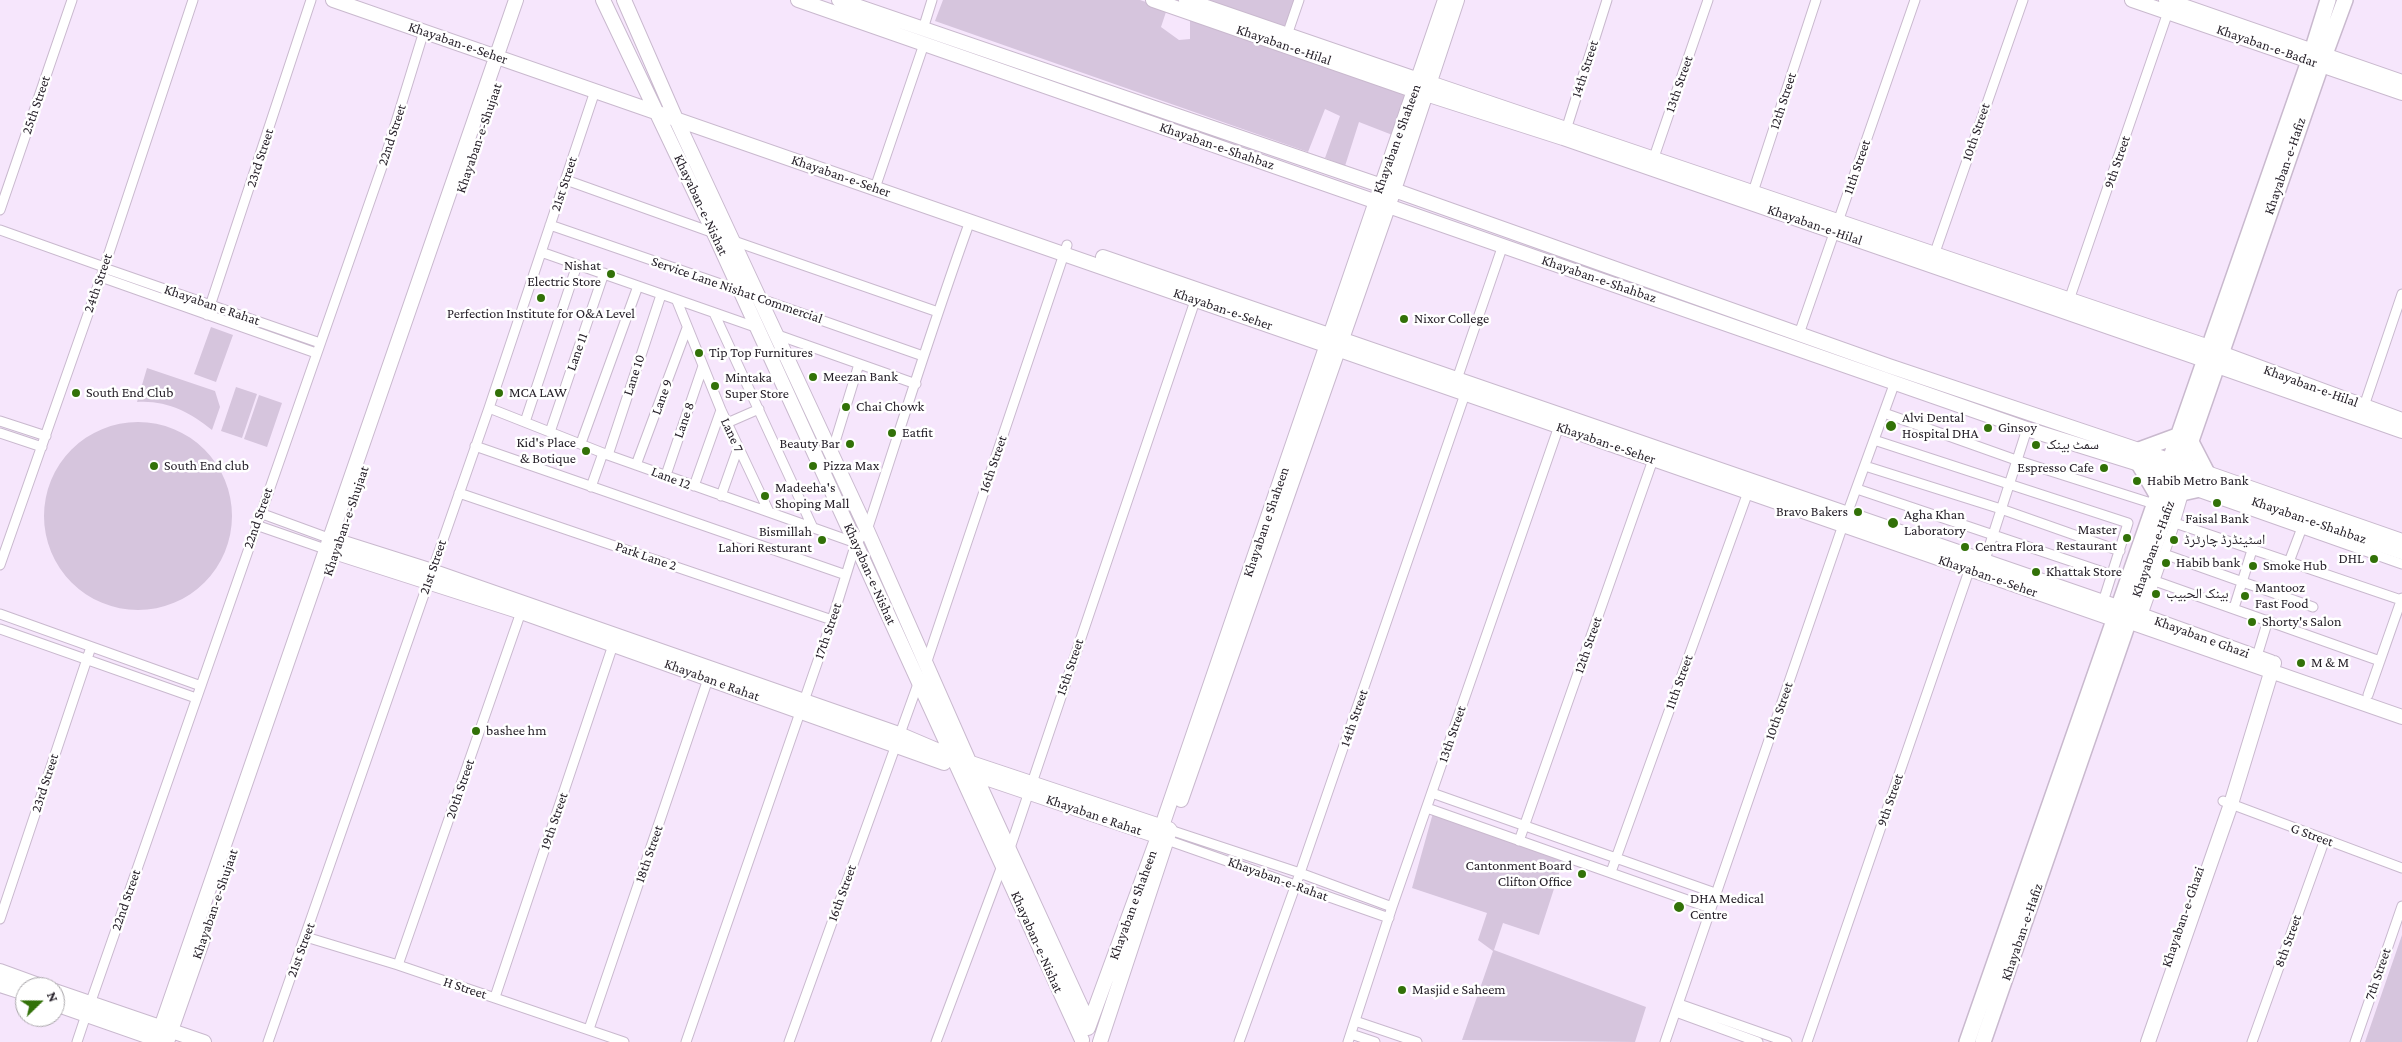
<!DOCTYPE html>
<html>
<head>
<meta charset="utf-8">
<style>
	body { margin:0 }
	#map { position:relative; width:2402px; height:1042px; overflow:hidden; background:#f6e6fc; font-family:"Crimson Pro",serif }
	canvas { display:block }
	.north { position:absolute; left:15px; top:977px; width:50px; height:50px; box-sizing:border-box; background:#fff; border:1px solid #a9a6aa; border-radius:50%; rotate:68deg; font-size:14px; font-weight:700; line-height:20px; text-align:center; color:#27212a }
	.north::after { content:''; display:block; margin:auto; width:18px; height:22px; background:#327108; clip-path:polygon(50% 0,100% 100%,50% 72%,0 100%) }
</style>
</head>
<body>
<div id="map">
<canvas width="2402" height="1042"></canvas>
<div class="north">N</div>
</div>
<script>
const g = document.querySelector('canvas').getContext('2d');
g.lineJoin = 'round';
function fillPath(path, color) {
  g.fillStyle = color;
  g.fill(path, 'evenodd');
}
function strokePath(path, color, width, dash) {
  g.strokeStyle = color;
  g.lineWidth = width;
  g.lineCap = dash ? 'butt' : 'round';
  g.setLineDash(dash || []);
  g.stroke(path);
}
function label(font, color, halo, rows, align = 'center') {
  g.font = font + ' "Crimson Pro","Noto Naskh Arabic",serif';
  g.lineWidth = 5;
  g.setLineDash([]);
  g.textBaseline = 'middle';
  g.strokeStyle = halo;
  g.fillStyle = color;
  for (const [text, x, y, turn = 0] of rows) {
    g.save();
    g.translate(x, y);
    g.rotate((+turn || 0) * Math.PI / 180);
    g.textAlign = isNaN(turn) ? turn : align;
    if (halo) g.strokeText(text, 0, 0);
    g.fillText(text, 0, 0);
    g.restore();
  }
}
const green = new Path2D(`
	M 943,0 L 1140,0 L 1167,9 L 1161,27 L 1179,40 L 1190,39 L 1190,21 L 1198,18 L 1412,93 L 1395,136 L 1359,122 L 1345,166 L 1325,158 L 1340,116 L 1325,109 L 1308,152 L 935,21 Z
	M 1203,0 L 1296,0 L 1286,31 Z
	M 211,327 L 233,335 L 216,382 L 194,374 Z
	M 147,368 L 215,391 L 220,407 L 212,430 C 190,412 166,400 137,402 Z
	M 236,387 L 257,394 L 242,438 L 221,431 Z
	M 259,395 L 282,403 L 267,447 L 244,439 Z
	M44 516a94 94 0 1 1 188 0a94 94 0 1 1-188 0Z
	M 1433,813 L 1563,861 L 1539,935 L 1503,923 L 1494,950 L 1646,1007 L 1635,1042 L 1462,1040 L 1493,951 L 1478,940 L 1487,913 L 1412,888 Z
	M 2402,935 L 2402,1042 L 2365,1042 Z`);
const street = new Path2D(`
	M 923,29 L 932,0
	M 1286,38 L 1299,0
	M 1565,133 L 1607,0
	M 1652,163 L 1708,0
	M 566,180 L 714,233
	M 875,188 L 924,44
	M 1752,195 L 1816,0
	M 0,210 L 72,0
	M 550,225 L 741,291
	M 0,230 L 104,267
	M 731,240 L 938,312
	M 541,252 L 758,328
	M 1933,258 L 2023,0
	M 104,268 L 320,343
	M 101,277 L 316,353
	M 758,298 L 923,356
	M 677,301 L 721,410 L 769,512
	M 2068,303 L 2168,12
	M 714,313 L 813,528
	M 207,315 L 311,0
	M 775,334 L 916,384
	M 1799,334 L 1915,0
	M 1456,382 L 1503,245
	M 2364,406 L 2402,294
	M 489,408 L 608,455 L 856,543
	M 1884,413 L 2016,460 L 2154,504
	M 0,421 L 46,436
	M 525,422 L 577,265
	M 727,423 L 759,409
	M 550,432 L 604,273
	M 0,433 L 42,447
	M 1874,440 L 2128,523 L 2102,605
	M 581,443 L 638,286
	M 475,446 L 846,575
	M 608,455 L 661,295
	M 831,455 L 859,364
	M 636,465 L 687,328
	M 1865,466 L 2001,509 L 2120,551
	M 666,475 L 703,366
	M 694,486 L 721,410
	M 591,487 L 603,453
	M 1857,489 L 2112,575
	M 2195,491 L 2402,564
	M 459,493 L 832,620
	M 721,496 L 738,448
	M 260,513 L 331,539
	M 2175,523 L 2401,600
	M 256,525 L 328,550
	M 2164,554 L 2313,607
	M 2289,562 L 2303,525
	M 0,565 L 101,277 L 193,0
	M 1983,566 L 2027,429
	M 2155,581 L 2380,661
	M 2234,608 L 2252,550
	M 0,614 L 201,686
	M 2141,620 L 2175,523 L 2184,492
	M 0,629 L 196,698
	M 2257,656 L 2268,620
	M 926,664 L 1067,245
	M 2368,695 L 2402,598
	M 1432,793 L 1715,893
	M 2223,801 L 2402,868
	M 1427,808 L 1710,908
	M 1170,830 L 1300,873 L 1392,907
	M 1167,840 L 1389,918
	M 1519,841 L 1655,454
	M 1009,851 L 1197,295
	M 1611,872 L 1748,492
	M 0,919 L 91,647
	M 306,937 L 398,965 L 624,1042
	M 398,965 L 521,612
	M 495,997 L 613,645
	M 90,1004 L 384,161 L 424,31
	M 1679,1004 L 1787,1042
	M 1676,1012 L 1758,1042
	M 1355,1021 L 1417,1042
	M 589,1029 L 708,679
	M 1351,1034 L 1375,1042
	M 77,1042 L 86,1015
	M 268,1042 L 489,408 L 595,91
	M 686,1042 L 832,620 L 856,543 L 867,530 C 901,427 933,323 970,221
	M 789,1042 L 919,681
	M 936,1042 L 1003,863
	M 1239,1042 L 1300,873 L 1465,394
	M 1348,1042 L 1392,907 L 1559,426
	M 1665,1042 L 1843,525 L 1895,382
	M 1807,1042 L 1971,565
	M 2252,1042 L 2325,839
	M 2355,1042 L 2402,906`);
const secondary = new Path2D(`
	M 333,0 L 2113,619
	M 603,0 L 714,233 L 1082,1040
	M 624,0 L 676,119 L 867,530 L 975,775 L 1089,1024
	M 798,0 L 2027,429 L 2165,472 L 2402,552
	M 839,0 L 1394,190 L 1889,366 L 2207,473 L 2402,541
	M 1153,0 L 1415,91
	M 1186,0 L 1419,80
	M 2132,0 L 2402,93
	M 2166,0 L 2402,82
	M 1430,83 L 2209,347
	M 1426,94 L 1563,138 L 2204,360
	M 1103,257 L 2118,607
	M 2221,353 L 2402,420
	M 2217,366 L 2402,431
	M 331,539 L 432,571 L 899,734 L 953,757 L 1169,829
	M 328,550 L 521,612 L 944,763
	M 2130,611 L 2271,662
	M 2127,621 L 2402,717
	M 971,773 L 1166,839
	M 1181,800 L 1394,190 L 1457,0
	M 0,971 L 44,987
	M 0,985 L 25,993
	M 55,991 L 204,1042
	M 55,1004 L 164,1042
	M 1088,1028 L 1162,826 L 1445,0
	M 156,1042 L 516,0
	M 167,1042 L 203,939
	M 1100,1042 L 1170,830
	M 2148,1042 L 2231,804 L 2274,663`);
const primary = new Path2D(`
	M 2191,442 L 2207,473
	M 2139,450 L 2177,436
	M 2139,464 L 2157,495
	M 2173,495 L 2209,487
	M 1967,1042 L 2309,61 L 2328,0
	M 1983,1042 L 2321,65 L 2345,0`);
const markers = [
	[611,274,5,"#327108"],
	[541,298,5,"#327108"],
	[1404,319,5,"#327108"],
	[699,353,5,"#327108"],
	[813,377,5,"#327108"],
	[715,386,5,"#327108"],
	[76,393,5,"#327108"],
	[499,393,5,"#327108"],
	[846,407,5,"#327108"],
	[1891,426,6,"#327108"],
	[1988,428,5,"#327108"],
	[892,433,5,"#327108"],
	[850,444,5,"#327108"],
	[2036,445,5,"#327108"],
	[586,451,5,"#327108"],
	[154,466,5,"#327108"],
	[813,466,5,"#327108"],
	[2104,468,5,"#327108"],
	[2137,481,5,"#327108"],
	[765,496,5,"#327108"],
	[2217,503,5,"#327108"],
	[1858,512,5,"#327108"],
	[1893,523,6,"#327108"],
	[2127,538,5,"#327108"],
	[822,540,5,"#327108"],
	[2174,540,5,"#327108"],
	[1965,547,5,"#327108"],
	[2374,559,5,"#327108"],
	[2166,563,5,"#327108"],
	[2253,566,5,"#327108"],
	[2036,572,5,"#327108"],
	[2156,594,5,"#327108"],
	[2245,596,5,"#327108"],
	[2252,622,5,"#327108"],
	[2301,663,5,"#327108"],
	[476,731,5,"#327108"],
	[1582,874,5,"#327108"],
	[1679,907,6,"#327108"],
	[1402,990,5,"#327108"]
];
const streetNames = [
	["Khayaban-e-Seher",458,43,19],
	["Khayaban-e-Hilal",1284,45,19],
	["Khayaban-e-Badar",2267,46,19],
	["14th Street",1585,69,-72],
	["13th Street",1679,84,-71],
	["12th Street",1783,101,-72],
	["25th Street",36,105,-71],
	["10th Street",1976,132,-71],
	["22nd Street",392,135,-72],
	["Khayaban-e-Shujaat",479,138,-71],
	["Khayaban e Shaheen",1397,139,-70],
	["Khayaban-e-Shahbaz",1217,146,19],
	["23rd Street",260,158,-72],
	["9th Street",2117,162,-71],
	["Khayaban-e-Hafiz",2285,166,-71],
	["11th Street",1857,167,-71],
	["Khayaban-e-Seher",841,176,19],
	["21st Street",564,184,-72],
	["Khayaban-e-Nishat",701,205,65],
	["Khayaban-e-Hilal",1815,225,19],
	["Khayaban-e-Shahbaz",1599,279,19],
	["24th Street",98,283,-71],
	["Service Lane Nishat Commercial",737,290,19],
	["Khayaban e Rahat",212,305,19],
	["Khayaban-e-Seher",1223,309,19],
	["Lane 11",577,352,-71],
	["Lane 10",634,375,-72],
	["Khayaban-e-Hilal",2311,386,20],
	["Lane 9",662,397,-70],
	["Lane 8",684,420,-71],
	["Lane 7",732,435,65],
	["Khayaban-e-Seher",1606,443,19],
	["16th Street",993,464,-71],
	["Lane 12",671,478,21],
	["22nd Street",258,518,-71],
	["Khayaban-e-Shahbaz",2309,520,19],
	["Khayaban-e-Shujaat",346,521,-71],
	["Khayaban e Shaheen",1266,522,-71],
	["Khayaban-e-Hafiz",2153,549,-70],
	["Park Lane 2",646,556,19],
	["21st Street",433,567,-71],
	["Khayaban-e-Nishat",870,574,66],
	["Khayaban-e-Seher",1988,576,19],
	["17th Street",828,631,-71],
	["Khayaban e Ghazi",2202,637,20],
	["12th Street",1588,645,-71],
	["15th Street",1070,667,-71],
	["Khayaban e Rahat",712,680,20],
	["11th Street",1679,682,-70],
	["10th Street",1779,711,-71],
	["14th Street",1354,718,-71],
	["13th Street",1452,734,-71],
	["23rd Street",45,783,-72],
	["20th Street",460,789,-71],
	["9th Street",1890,800,-71],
	["Khayaban e Rahat",1094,815,19],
	["19th Street",554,821,-71],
	["G Street",2312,835,20],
	["18th Street",649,854,-71],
	["Khayaban-e-Rahat",1278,879,20],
	["16th Street",842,893,-70],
	["22nd Street",126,900,-71],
	["Khayaban-e-Shujaat",215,904,-71],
	["Khayaban e Shaheen",1133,905,-70],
	["Khayaban-e-Ghazi",2183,917,-71],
	["Khayaban-e-Hafiz",2022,932,-71],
	["8th Street",2288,941,-70],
	["Khayaban-e-Nishat",1037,942,66],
	["21st Street",301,950,-70],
	["7th Street",2378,974,-71],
	["H Street",465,988,18]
];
const poiNames = [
	["Nishat",601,266,"right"],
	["Electric Store",601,282,"right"],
	["Perfection Institute for O&A Level",541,314,"center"],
	["Nixor College",1414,319],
	["Tip Top Furnitures",709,353],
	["Meezan Bank",823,377],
	["Mintaka",725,378],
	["Super Store",725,394],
	["South End Club",86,393],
	["MCA LAW",509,393],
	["Chai Chowk",856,407],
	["Alvi Dental",1902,418],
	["Hospital DHA",1902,434],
	["Ginsoy",1998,428],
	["Eatfit",902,433],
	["Kid's Place",576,443,"right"],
	["& Botique",576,459,"right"],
	["Beauty Bar",840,444,"right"],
	["سمٹ بینک",2046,445],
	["South End club",164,466],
	["Pizza Max",823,466],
	["Espresso Cafe",2094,468,"right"],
	["Habib Metro Bank",2147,481],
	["Madeeha's",775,488],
	["Shoping Mall",775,504],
	["Bravo Bakers",1848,512,"right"],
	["Agha Khan",1904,515],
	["Laboratory",1904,531],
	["Faisal Bank",2217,519,"center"],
	["Master",2117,530,"right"],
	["Restaurant",2117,546,"right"],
	["Bismillah",812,532,"right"],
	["Lahori Resturant",812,548,"right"],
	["اسٹینڈرڈ چارٹرڈ",2184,540],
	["Centra Flora",1975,547],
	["DHL",2364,559,"right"],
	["Habib bank",2176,563],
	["Smoke Hub",2263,566],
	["Khattak Store",2046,572],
	["Mantooz",2255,588],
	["Fast Food",2255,604],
	["بينک الحبيب",2166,594],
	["Shorty's Salon",2262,622],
	["M & M",2311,663],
	["bashee hm",486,731],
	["Cantonment Board",1572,866,"right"],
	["Clifton Office",1572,882,"right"],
	["DHA Medical",1690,899],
	["Centre",1690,915],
	["Masjid e Saheem",1412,990]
];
fillPath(green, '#d6c5dd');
strokePath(street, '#c9b9ce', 11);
strokePath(secondary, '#c9b9ce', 16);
strokePath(primary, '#c9b9ce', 18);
strokePath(street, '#fff', 9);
strokePath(secondary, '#fff', 14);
strokePath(primary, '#fff', 15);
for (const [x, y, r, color] of markers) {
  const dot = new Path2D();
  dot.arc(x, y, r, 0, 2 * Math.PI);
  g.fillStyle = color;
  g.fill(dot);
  strokePath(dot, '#fff', 2);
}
label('14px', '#27212a', '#fff', streetNames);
label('14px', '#27212a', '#fff', poiNames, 'left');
</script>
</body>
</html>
